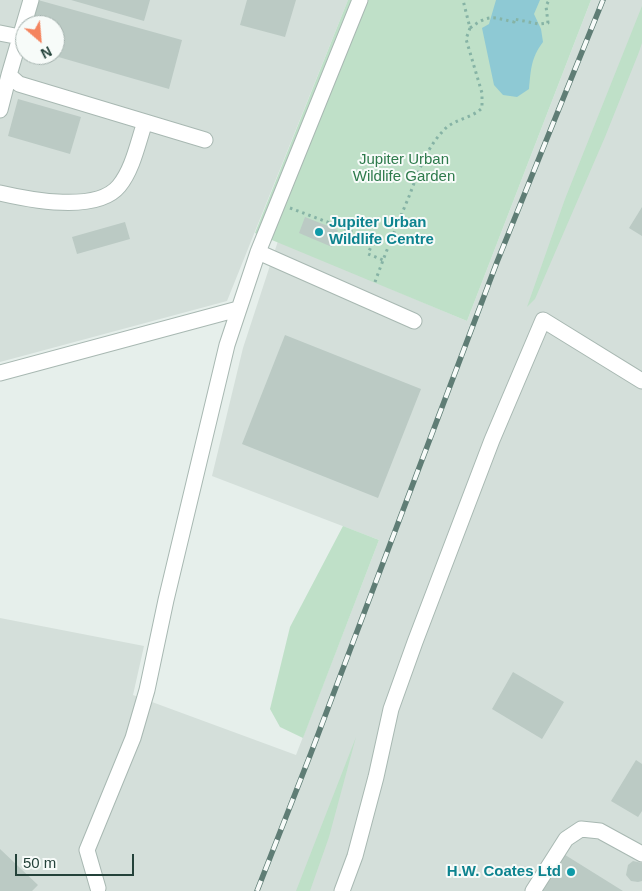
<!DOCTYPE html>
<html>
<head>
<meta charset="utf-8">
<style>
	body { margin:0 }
	#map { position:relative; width:642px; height:891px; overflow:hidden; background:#e6efeb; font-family:Arial,sans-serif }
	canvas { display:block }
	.north { position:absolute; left:15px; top:15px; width:50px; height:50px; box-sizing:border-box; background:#f7fbf9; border:1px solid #a3b1ad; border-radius:50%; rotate:153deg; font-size:14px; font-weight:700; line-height:20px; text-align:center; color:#24423a }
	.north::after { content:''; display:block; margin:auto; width:18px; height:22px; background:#f4845f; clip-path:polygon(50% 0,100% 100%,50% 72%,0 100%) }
	.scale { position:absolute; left:15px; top:854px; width:119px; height:22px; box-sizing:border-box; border:2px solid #24423a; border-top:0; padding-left:6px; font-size:15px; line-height:18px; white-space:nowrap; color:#24423a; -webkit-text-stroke:4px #f7fbf9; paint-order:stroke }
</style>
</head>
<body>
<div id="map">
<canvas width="642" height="891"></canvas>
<div class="north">N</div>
<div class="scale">50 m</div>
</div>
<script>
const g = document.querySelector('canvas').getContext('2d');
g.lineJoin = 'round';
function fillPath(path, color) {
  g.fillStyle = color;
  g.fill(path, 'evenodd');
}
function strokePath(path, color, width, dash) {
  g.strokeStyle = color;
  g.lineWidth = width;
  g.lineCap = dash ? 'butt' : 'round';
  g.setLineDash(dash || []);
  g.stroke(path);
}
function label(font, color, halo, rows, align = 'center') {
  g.font = font + ' Arial,sans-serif';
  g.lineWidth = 4;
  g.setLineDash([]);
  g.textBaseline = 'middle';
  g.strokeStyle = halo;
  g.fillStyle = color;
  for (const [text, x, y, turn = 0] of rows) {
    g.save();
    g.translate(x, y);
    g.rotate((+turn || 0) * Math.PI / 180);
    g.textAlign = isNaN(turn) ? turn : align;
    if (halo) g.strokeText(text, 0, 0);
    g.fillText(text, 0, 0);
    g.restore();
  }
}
const built = new Path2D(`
	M 0,0 L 348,0 L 227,301 L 0,362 ZM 25,25 L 55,25 L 55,55 L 25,55 Z
	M 591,0 L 642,0 L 642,891 L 0,891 L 0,618 L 144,646 L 133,695 L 296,755 L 379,540 L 212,476 L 243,348 L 278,241 L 467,321 Z`);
const green = new Path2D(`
	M 348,0 L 591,0 L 467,321 L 255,233 Z
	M 642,6 L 642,43 L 639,52 L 605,137 L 535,299 L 527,307 L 565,199 Z
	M 343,526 L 379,540 L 303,738 L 280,727 L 270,709 L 290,627 Z
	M 356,737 L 329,837 L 310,891 L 296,891 Z`);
const water = new Path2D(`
	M 496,0 L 540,0 L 534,14 L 541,29 L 543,42 C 531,58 531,69 529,89 L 517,97 L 503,95 L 494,85 L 482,28 L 489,24 Z`);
const building = new Path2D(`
	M 38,0 L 182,40 L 169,89 L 55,56 L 55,25 L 30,25 Z
	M 71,0 L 150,0 L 144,21 Z
	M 247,0 L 296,0 L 285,37 L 240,25 Z
	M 18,99 L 81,117 L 70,154 L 8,136 Z
	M 642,207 L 642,236 L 629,228 Z
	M 305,217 L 338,230 L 332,247 L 299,233 Z
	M 125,222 L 130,239 L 77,254 L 72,237 Z
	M 285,335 L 421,389 L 378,498 L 242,444 Z
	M 513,672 L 564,702 L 542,739 L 492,709 Z
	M 636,760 L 642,764 L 642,811 L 638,817 L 611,801 Z
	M 0,849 L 38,885 L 32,891 L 0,891 Z
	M 562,853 L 623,891 L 539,891 Z
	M 633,861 L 642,863 L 642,881 L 638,882 L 631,881 L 626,875 L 628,865 Z`);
const path = new Path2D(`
	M 470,28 C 489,14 492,17 514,22 L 514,19 L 539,24 L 548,23 L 546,6 L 549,0
	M 290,208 L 351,231 L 350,235 L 372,244 L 368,254 L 383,260
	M 375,282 C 385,254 396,227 408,199 C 417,176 425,150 443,131 C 453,119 471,119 482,108 L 482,93 L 466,39 L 470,28 L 463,0`);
const minor = new Path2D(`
	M 31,0 L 9,75 L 19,84 L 205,140
	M 0,33 L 20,37
	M 0,110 L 9,75
	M 0,193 C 30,200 97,213 119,186 C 133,169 138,142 145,122
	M 258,252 L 414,321
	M 0,373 L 238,309
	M 98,888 L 87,850 L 133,738 L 147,690 L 166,600 L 227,345 L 258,252 L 360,0
	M 342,891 L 355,856 L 376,777 L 391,709 L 415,642 L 492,440 L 543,320 L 642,381
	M 533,891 L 566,839 L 581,829 L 600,831 L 642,854`);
const rail = new Path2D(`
	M 257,891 L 311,753 L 497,262 L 603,0`);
const markers = [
	[319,232,5,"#0f9aa8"],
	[571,872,5,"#0f9aa8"]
];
const parkNames = [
	["Jupiter Urban",404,160],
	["Wildlife Garden",404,177]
];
const cultureNames = [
	["Jupiter Urban",329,223],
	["Wildlife Centre",329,240],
	["H.W. Coates Ltd",561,872,"right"]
];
fillPath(built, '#d4dfda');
fillPath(green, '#bfe0c8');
fillPath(water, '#8ec9d4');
fillPath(building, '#bbcac4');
strokePath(minor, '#a8b8b2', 17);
strokePath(path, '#86b3a5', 3, [2.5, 4]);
strokePath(minor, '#fff', 15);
strokePath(rail, '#5f7d75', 5.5);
strokePath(rail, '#f7fbf9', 4, [11]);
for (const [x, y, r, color] of markers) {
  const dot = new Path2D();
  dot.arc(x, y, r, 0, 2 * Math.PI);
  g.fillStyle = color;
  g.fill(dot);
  strokePath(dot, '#f7fbf9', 2);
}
label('15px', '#2d7a4b', '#f7fbf9', parkNames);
label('bold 15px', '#0d838f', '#f7fbf9', cultureNames, 'left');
</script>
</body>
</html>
